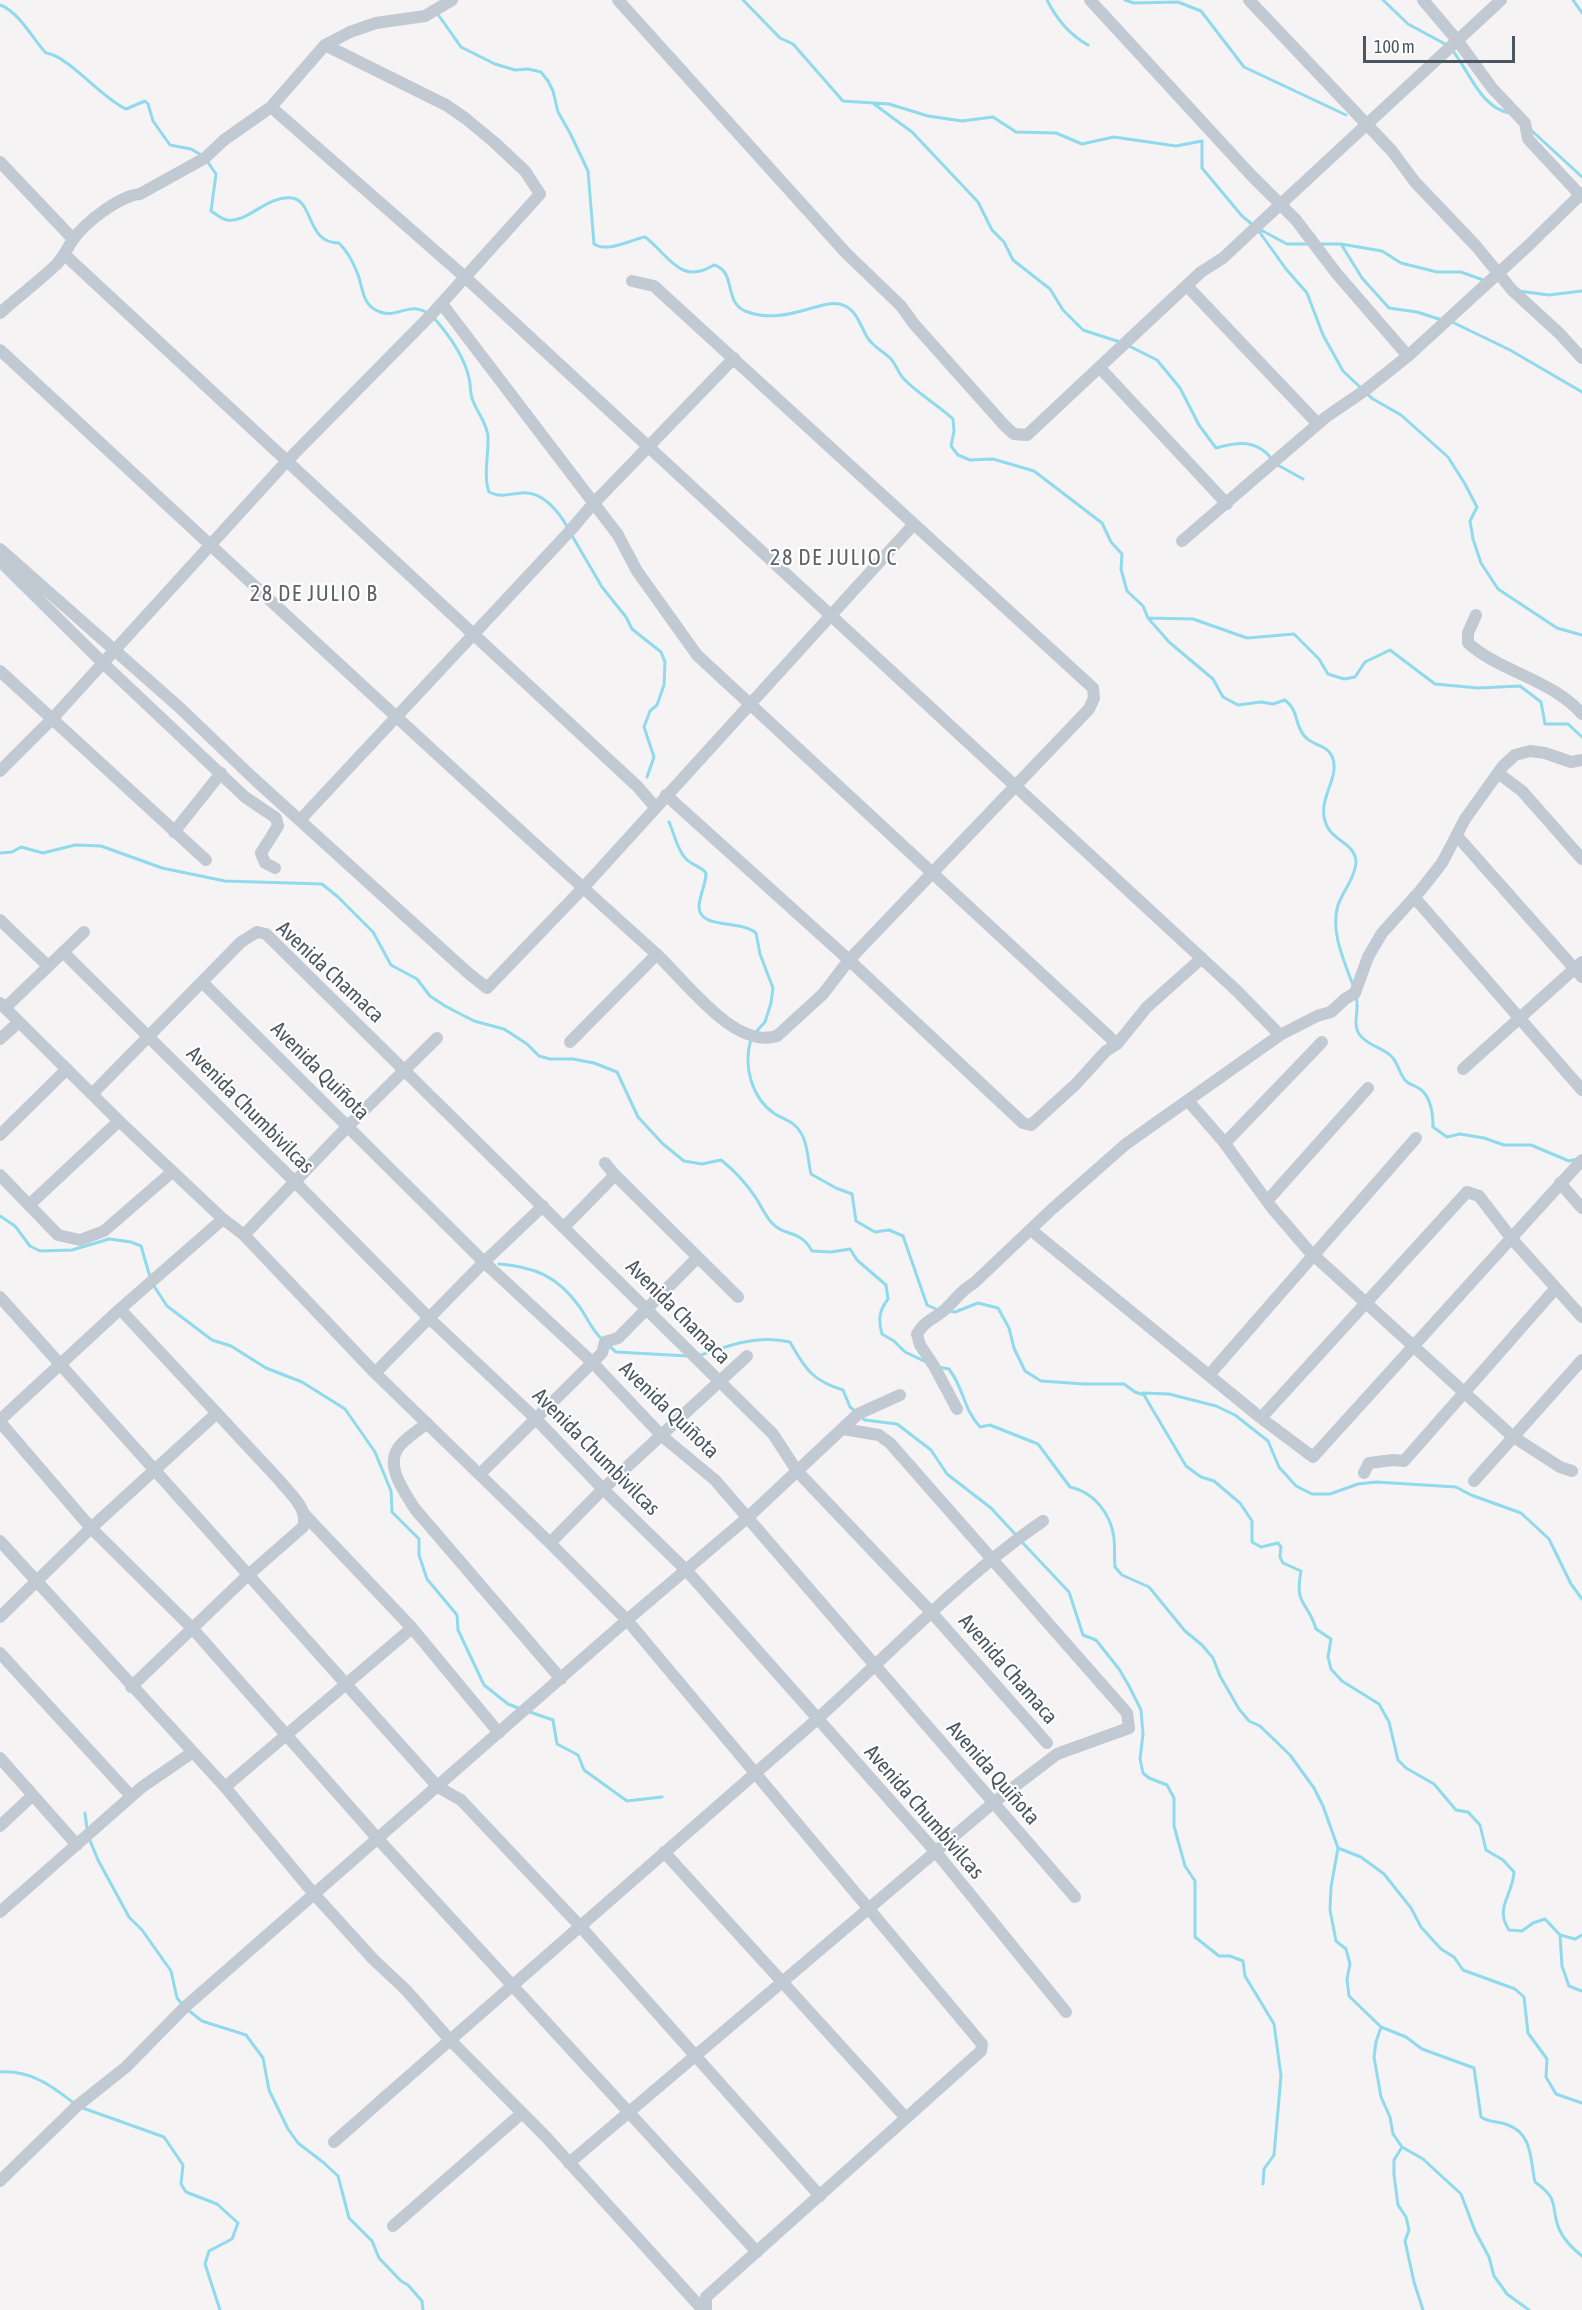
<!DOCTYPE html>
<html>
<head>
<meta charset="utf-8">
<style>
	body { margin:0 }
	#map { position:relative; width:1582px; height:2310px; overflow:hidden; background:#f5f3f3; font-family:"Asap Condensed",sans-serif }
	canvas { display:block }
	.scale { position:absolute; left:1363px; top:36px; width:152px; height:27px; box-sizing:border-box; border:3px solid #4a5661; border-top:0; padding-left:8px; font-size:18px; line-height:21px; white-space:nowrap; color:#4a5661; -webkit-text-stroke:4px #fff; paint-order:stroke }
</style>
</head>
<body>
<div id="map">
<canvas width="1582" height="2310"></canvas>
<div class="scale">100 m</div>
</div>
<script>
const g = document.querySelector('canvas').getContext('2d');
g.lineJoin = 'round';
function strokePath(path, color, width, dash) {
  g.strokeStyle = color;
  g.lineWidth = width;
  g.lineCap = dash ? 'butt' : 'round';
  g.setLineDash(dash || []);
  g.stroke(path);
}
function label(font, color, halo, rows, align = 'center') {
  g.font = font + ' "Asap Condensed",sans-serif';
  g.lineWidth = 4.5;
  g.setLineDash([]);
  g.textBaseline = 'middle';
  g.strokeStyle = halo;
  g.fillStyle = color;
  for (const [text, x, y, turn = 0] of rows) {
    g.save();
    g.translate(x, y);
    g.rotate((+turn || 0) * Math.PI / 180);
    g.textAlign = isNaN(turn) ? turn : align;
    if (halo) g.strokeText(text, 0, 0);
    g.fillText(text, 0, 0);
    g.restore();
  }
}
const stream = new Path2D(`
	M 743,0 L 780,38 L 793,44 L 843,101 L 889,104 L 928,116 L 962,121 L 993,117 L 1016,132 L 1056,133 L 1082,144 L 1114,137 L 1176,146 L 1202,141 L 1202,168 L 1242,216 L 1253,225
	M 1047,0 C 1056,18 1070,35 1088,45
	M 1125,0 L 1134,3 L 1178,2 L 1201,11 L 1244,67 L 1346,115
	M 1383,0 L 1408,24 L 1447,45
	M 1573,0 L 1582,13
	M 0,5 C 20,13 32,38 46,53 C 69,56 100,97 126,109 L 145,101 L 148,104 L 153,121 L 170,145 L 191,149 L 203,156
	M 437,13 L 461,47 L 495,64 L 515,70 L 528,69 L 541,72 L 548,81 L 553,91 L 558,112 L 570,133 L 588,171 L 594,244 C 608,253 629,240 645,237 C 669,255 680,286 714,265 C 737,272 723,301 745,311 C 767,320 789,315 812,308 C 821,306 829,302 839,304 C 856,307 860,325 867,337 C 872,346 884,352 891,359 C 896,365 898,372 903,378 C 918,394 937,404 953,419 L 954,431 L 951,446 L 958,455 L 970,460 L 993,459 L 1034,471 L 1102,523 L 1111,542 L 1122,554 L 1121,569 L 1127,591 L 1143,606 L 1148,618 L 1169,642 L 1213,679 L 1223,697 L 1238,705 L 1261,702 L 1273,704 L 1285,700 C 1298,711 1294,718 1301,731 C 1308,746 1326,743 1332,756 C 1342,779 1313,801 1328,828 C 1335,841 1356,845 1356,862 C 1355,878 1343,891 1338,905 C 1330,931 1344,961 1353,985
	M 1452,50 C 1469,70 1480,108 1510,113
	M 874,104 L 912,132 L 978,202 L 992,230 L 1004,242 L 1013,260 L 1050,289 L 1063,310 L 1083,330 L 1120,342
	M 1531,130 L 1582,177
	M 207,161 L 216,174 L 211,211 C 216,214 221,219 227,220 C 249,223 266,195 292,198 C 314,201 306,243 339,243 C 346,250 352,260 356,270 C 364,286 360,305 380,312 C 398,319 409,300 429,314
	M 1259,229 L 1287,244 L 1311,244
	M 1258,230 L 1286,269 L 1307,293 L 1323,335 L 1343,371 L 1361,388
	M 1321,244 L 1341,244 L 1362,278 L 1389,308 L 1417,312 L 1442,320
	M 1341,244 L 1382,251 L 1401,263 L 1437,272 L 1461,272 L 1486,281
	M 1518,291 L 1549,295 L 1582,291
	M 434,318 C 449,335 464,356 469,378 C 471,386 470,395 473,401 C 478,414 486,421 488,436 C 489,453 483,476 489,492 C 501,498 509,494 521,493 C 542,490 559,512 568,528
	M 1452,322 L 1510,350 L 1582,392
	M 1129,346 L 1157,360 L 1180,388 L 1199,425 L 1216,448 C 1238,442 1256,439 1272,459
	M 1366,393 L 1373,399 L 1401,415 L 1448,457 L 1465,484 L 1477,507 L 1470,521 L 1473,539 L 1481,563 L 1498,589 L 1557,628 L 1582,635
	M 1276,464 L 1303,479
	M 571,534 L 602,587 L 626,617 L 632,629 L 661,652 L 665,662 L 664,685 L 657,705 L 650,711 L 644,727 L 654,757 L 647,777
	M 1148,618 L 1193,619 L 1247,638 L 1294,634 L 1319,659 L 1328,674 L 1344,679 L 1355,677 L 1365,662 L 1390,650 L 1435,684 L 1478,688 L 1520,686 L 1541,702 L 1545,724 L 1568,724 L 1582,737
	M 669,822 C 674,833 677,850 686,859 C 692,865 700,866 706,873 C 706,885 699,896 699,907 C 700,930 740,919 756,933 L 760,954 L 773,988 L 771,1003 L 765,1022 L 755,1033
	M 0,853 L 12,852 L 21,847 L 43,853 L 75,845 L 101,846 L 162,868 L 225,881 L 322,884 L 338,897 L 373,932 L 391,965 L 417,979 L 430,996 L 445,1006 L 474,1021 L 504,1029 L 527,1044 L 539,1056 L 550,1059 L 573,1059 L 594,1063 L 617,1072 L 638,1117 L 663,1144 L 684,1161 L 702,1164 L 721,1160 C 735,1171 746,1183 756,1198 C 761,1206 765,1215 771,1222 C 785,1238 799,1228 812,1251 L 831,1252 L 850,1249 L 857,1260 L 886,1285 L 888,1299 C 879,1311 878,1319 882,1334 L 894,1341 L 905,1352 L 926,1362
	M 1356,997 C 1360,1009 1352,1023 1359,1034 C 1367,1046 1385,1048 1393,1058 C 1399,1066 1400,1076 1407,1082 C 1411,1085 1416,1086 1420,1089 C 1431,1097 1433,1115 1433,1127 L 1447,1137 L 1460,1134 L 1484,1138 L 1504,1145 L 1531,1145 L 1569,1161 L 1577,1159
	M 751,1039 C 743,1065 751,1098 775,1114 C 785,1120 795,1122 801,1133 C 808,1143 808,1162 811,1174 L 836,1188 L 852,1194 L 856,1221 L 875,1232 L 889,1230 L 903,1236 L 927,1305 L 938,1310
	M 0,1216 L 15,1226 L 30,1246 L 40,1251 L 72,1250 L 109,1239 L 131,1242 L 141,1246 L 150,1277
	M 499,1264 C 535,1267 557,1276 579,1306 C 587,1317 592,1331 603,1340
	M 152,1283 L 167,1306 L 212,1340 L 231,1346 L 266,1368 L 302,1382 L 345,1409 L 375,1452 L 391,1491 L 392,1512 L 419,1539 L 419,1555 L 427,1579 L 457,1615 L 458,1630 L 484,1685 L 508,1704 L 521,1709
	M 948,1311 L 955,1312 L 978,1303 L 998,1308 L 1009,1328 L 1014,1348 L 1025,1371 L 1041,1381 L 1084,1384 L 1124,1384 L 1135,1392 L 1144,1395 L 1186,1466 L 1201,1477 L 1214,1481 L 1240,1503 L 1252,1521 L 1252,1542 L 1261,1547 L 1278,1543 L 1281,1547 L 1280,1557 L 1283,1563 L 1301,1571 C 1294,1606 1308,1601 1316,1629 L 1331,1639 L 1328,1657 L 1331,1669 L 1342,1681 L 1379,1704 L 1389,1722 L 1398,1760 L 1406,1768 L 1434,1784 L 1456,1810 L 1468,1812 L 1480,1825 L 1486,1850 L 1503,1860 L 1514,1872 C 1513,1895 1494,1908 1509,1930 L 1522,1931 L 1533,1923 L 1545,1919 L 1560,1935 L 1575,1939 L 1582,1935
	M 608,1345 L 616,1352 L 688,1356
	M 698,1356 C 727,1346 758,1334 790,1342 C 805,1369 813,1381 843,1390 L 850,1407 L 855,1411
	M 938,1367 L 949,1369 C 965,1390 962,1407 980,1427 L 990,1425 L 1038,1444 L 1070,1487 C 1094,1492 1111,1514 1114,1538 C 1115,1547 1114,1557 1115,1567 L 1122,1575 L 1149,1587 L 1185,1631 L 1202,1645 L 1213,1658 L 1220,1676 L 1239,1709 L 1249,1721 L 1260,1726 L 1290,1755 L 1314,1788 L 1323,1806 L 1338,1848 L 1331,1887 L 1330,1910 L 1336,1941 L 1346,1949 L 1350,1964 L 1347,1979 L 1349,1996 L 1381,2027 L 1406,2037 L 1422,2049 L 1474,2068 L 1481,2117 C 1490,2123 1498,2121 1508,2125 C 1533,2134 1530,2160 1535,2182 C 1562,2201 1549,2207 1560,2231 C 1565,2241 1573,2249 1582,2256
	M 1143,1393 L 1169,1394 L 1216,1406 L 1235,1415 L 1268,1441 L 1279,1467 L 1296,1486 L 1312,1494 L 1330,1494 L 1358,1484 L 1376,1482 L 1456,1487 L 1471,1495 L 1521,1513 L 1549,1539 L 1571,1584 L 1582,1599
	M 862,1418 L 865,1420 L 897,1424 L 931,1450 L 947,1474 L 991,1508 L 1016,1535
	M 1020,1540 L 1069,1592 L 1083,1635 L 1096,1640 L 1119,1669 L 1129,1686 L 1141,1710 L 1143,1734 L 1140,1759 L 1143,1773 L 1149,1778 L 1167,1785 L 1174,1798 L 1174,1826 L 1185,1866 L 1195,1881 L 1195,1937 L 1219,1956 L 1230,1956 L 1243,1961 L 1245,1976 L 1274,2024 L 1281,2076 L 1274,2155 L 1264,2169 L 1263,2184
	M 527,1711 L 553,1720 L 557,1744 L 578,1755 L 584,1770 L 627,1801 L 662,1797
	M 85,1813 L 87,1829
	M 89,1838 L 98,1860 L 129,1917 L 142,1930 L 171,1971 L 177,1998 L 183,2005
	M 1338,1848 L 1361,1857 L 1384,1874 L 1411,1908 L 1421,1927 L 1441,1949 L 1454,1957 L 1463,1970 L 1515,1989 L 1524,1997 L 1528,2033 L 1547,2059 L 1546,2077 L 1556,2094 L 1582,2103
	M 1560,1935 L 1562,1966 L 1569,1986 L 1582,1991
	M 188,2010 L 202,2021 L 246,2035 L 263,2058 L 269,2090 L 288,2129 L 298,2143 L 324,2163 L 338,2176 L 349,2218 L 372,2241 L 379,2258 L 401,2281 L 408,2285 L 422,2301 L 423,2310
	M 1381,2027 L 1376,2042 L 1374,2057 L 1381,2097 L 1390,2117 L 1393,2134 L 1402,2147 L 1423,2159 L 1461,2194 L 1475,2231 L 1489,2257 L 1494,2276 L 1507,2294 L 1529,2310
	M 0,2072 C 31,2070 52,2086 75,2104
	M 80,2107 L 164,2137 L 183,2165 L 181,2184 L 186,2192 L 217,2204 L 238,2223 L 232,2239 L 209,2251 L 205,2264 L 220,2310
	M 1402,2147 L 1394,2160 L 1394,2175 L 1398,2205 L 1406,2217 L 1409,2230 L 1405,2241 L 1414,2282 L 1423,2310`);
const minor = new Path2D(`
	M 618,0 L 846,253 L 901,306 L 914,324 L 1005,426 L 1014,434 L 1027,435 L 1201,272 L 1223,258 L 1256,227 L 1501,0
	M 1090,0 L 1251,175 L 1296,220 L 1337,274 L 1408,356
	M 1249,0 L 1392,151 L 1415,182 L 1476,246 L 1512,290 L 1559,333 L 1582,358
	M 1423,0 L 1457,40 L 1492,88 L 1525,123 L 1528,139 L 1582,197
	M 271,107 L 466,278 L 1237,991 L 1280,1035
	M 0,162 L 73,239
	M 65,255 L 638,787 L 655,807
	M 1187,286 L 1318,424
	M 442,304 L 618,535 L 637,571 L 697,655 L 1117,1044
	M 0,313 C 19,296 39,281 57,264 C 64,256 67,249 72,241 C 84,223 119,196 140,194 L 205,158 L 224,140 L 271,107 L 325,45 L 350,32 L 376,23 L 425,16 L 452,0
	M 0,350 C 217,551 433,753 653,951 C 684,978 733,1050 777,1036 L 823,994 L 849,960 L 1089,709 L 1094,698 L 1093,688 L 654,286 L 632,281
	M 1100,368 L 1227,504
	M 1182,541 L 1326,417 L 1364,391 L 1408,356 L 1529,245 L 1582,193
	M 0,549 L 179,707 L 252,777 L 467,972 L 487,988 L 583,888 L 914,524
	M 0,561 L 103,663 L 245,797 L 276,818 L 278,826 L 261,853 L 265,863 L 275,868
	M 1476,615 L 1468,633 L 1468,643 C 1502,673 1551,679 1582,714
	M 0,671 L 206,860
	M 0,771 L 52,719 L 286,462 L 431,315 L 540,194 L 525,171 L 494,142 L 465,118 L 446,105 L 325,45
	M 1498,773 L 1522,791 L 1582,859
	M 666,795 L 849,960 L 1023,1123 L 1031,1125 L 1076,1084 L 1106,1051 L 1117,1044 L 1147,1007 L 1202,958
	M 300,820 L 569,532 L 593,504 L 734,358
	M 174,832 L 221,773
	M 1457,836 L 1582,977
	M 1414,897 L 1582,1090
	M 0,920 L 48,966
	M 63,952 L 296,1183 L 429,1318 L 535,1418 L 603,1489 L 687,1571 L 935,1851 L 1066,2012
	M 202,982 L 484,1262 L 593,1363 L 662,1436 L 715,1480 L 1075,1897
	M 0,1003 L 119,1121 L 223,1219 L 244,1235 L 375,1373 L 550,1543 L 627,1620 L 982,2044 L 981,2051 L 706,2297 L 706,2310
	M 5,1008 L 84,932
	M 0,1039 L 19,1022
	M 570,1042 L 657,954
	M 1463,1069 L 1582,962
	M 92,1094 L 241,942 L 257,932 L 266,934 L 773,1434 L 797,1471 L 932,1613 L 1047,1743
	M 1189,1102 L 1223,1141 L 1272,1208 L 1309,1251 L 1512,1436 L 1560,1467 L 1572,1471
	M 0,1135 L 67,1069
	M 1225,1143 L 1322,1042
	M 605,1163 L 615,1175 L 738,1297
	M 0,1175 L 58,1235 L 80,1240 L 104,1231 L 172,1172
	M 1560,1183 L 1582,1208
	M 1267,1201 L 1368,1088
	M 29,1205 L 119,1121
	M 564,1227 L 615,1175
	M 1031,1230 L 1261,1418 L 1313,1457 L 1582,1160
	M 244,1235 L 348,1126 L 437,1038
	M 0,1297 L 438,1787 L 461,1800 L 580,1926 L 820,2196
	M 120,1309 L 280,1481 C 291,1495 309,1509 303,1527 L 247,1576 L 131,1687
	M 375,1373 L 484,1262 L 543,1206
	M 1209,1375 L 1416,1138
	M 957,1409 L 934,1366 L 920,1345 L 917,1334 C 925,1321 930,1321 942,1312 C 955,1302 958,1292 974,1283 L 1051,1210 L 1126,1144 L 1280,1035 L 1317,1016 L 1331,1012 L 1345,999 L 1355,993 L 1368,957 L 1382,933 L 1420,891 L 1442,863 L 1465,819 L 1503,766 L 1515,755 L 1530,751 L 1545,753 L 1571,762 L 1582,760
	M 1261,1418 L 1467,1192 L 1479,1196 L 1512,1239 L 1582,1317
	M 0,1420 L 120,1309 L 223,1219
	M 0,1422 L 91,1528 L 192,1628 L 378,1839 L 757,2252
	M 427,1423 C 418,1431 404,1439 398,1448 C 385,1468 405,1492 415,1509 L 561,1679
	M 1364,1473 L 1369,1463 L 1393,1460 L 1404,1461 L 1556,1288
	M 480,1474 L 602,1353 L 605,1342 L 618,1338 L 697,1258
	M 1474,1481 L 1582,1360
	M 304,1514 L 412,1628 L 499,1733
	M 0,1541 L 225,1787 L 314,1894 L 373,1959 L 406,1990 L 450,2040 L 547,2138 L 703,2310
	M 550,1543 L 603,1489 L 747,1356
	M 0,1617 L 91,1528 L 217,1413
	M 0,1653 L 131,1796
	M 0,1758 L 77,1845
	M 225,1787 L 412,1628
	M 0,1826 L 33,1795
	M 664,1852 L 906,2118
	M 0,1912 L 142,1787 L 193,1752
	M 334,2142 C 494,2001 655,1861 815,1721 C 889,1655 961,1577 1043,1521
	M 569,2163 L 993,1803 L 1057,1754 L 1129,1728 L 1127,1713 L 890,1443 L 879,1435 L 843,1429
	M 0,2181 L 77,2106 L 126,2067 L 185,2007 L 627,1620 L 747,1518 L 858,1414 L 900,1395
	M 393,2226 L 522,2113`);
const streetNames = [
	["Avenida Chamaca",330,972,43],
	["Avenida Quiñota",320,1071,45],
	["Avenida Chumbivilcas",250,1110,45],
	["Avenida Chamaca",678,1312,45],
	["Avenida Quiñota",669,1410,44],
	["Avenida Chumbivilcas",596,1452,45],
	["Avenida Chamaca",1008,1669,49],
	["Avenida Quiñota",993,1773,49],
	["Avenida Chumbivilcas",924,1812,49]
];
const neighbourhoodNames = [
	["28 DE JULIO C",834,558],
	["28 DE JULIO B",314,594]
];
strokePath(stream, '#90daee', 3);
strokePath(minor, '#c1cad2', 12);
label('21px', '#4a5661', '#fff', streetNames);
g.letterSpacing = '1.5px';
label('22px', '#5f6368', '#fff', neighbourhoodNames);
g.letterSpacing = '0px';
</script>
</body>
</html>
